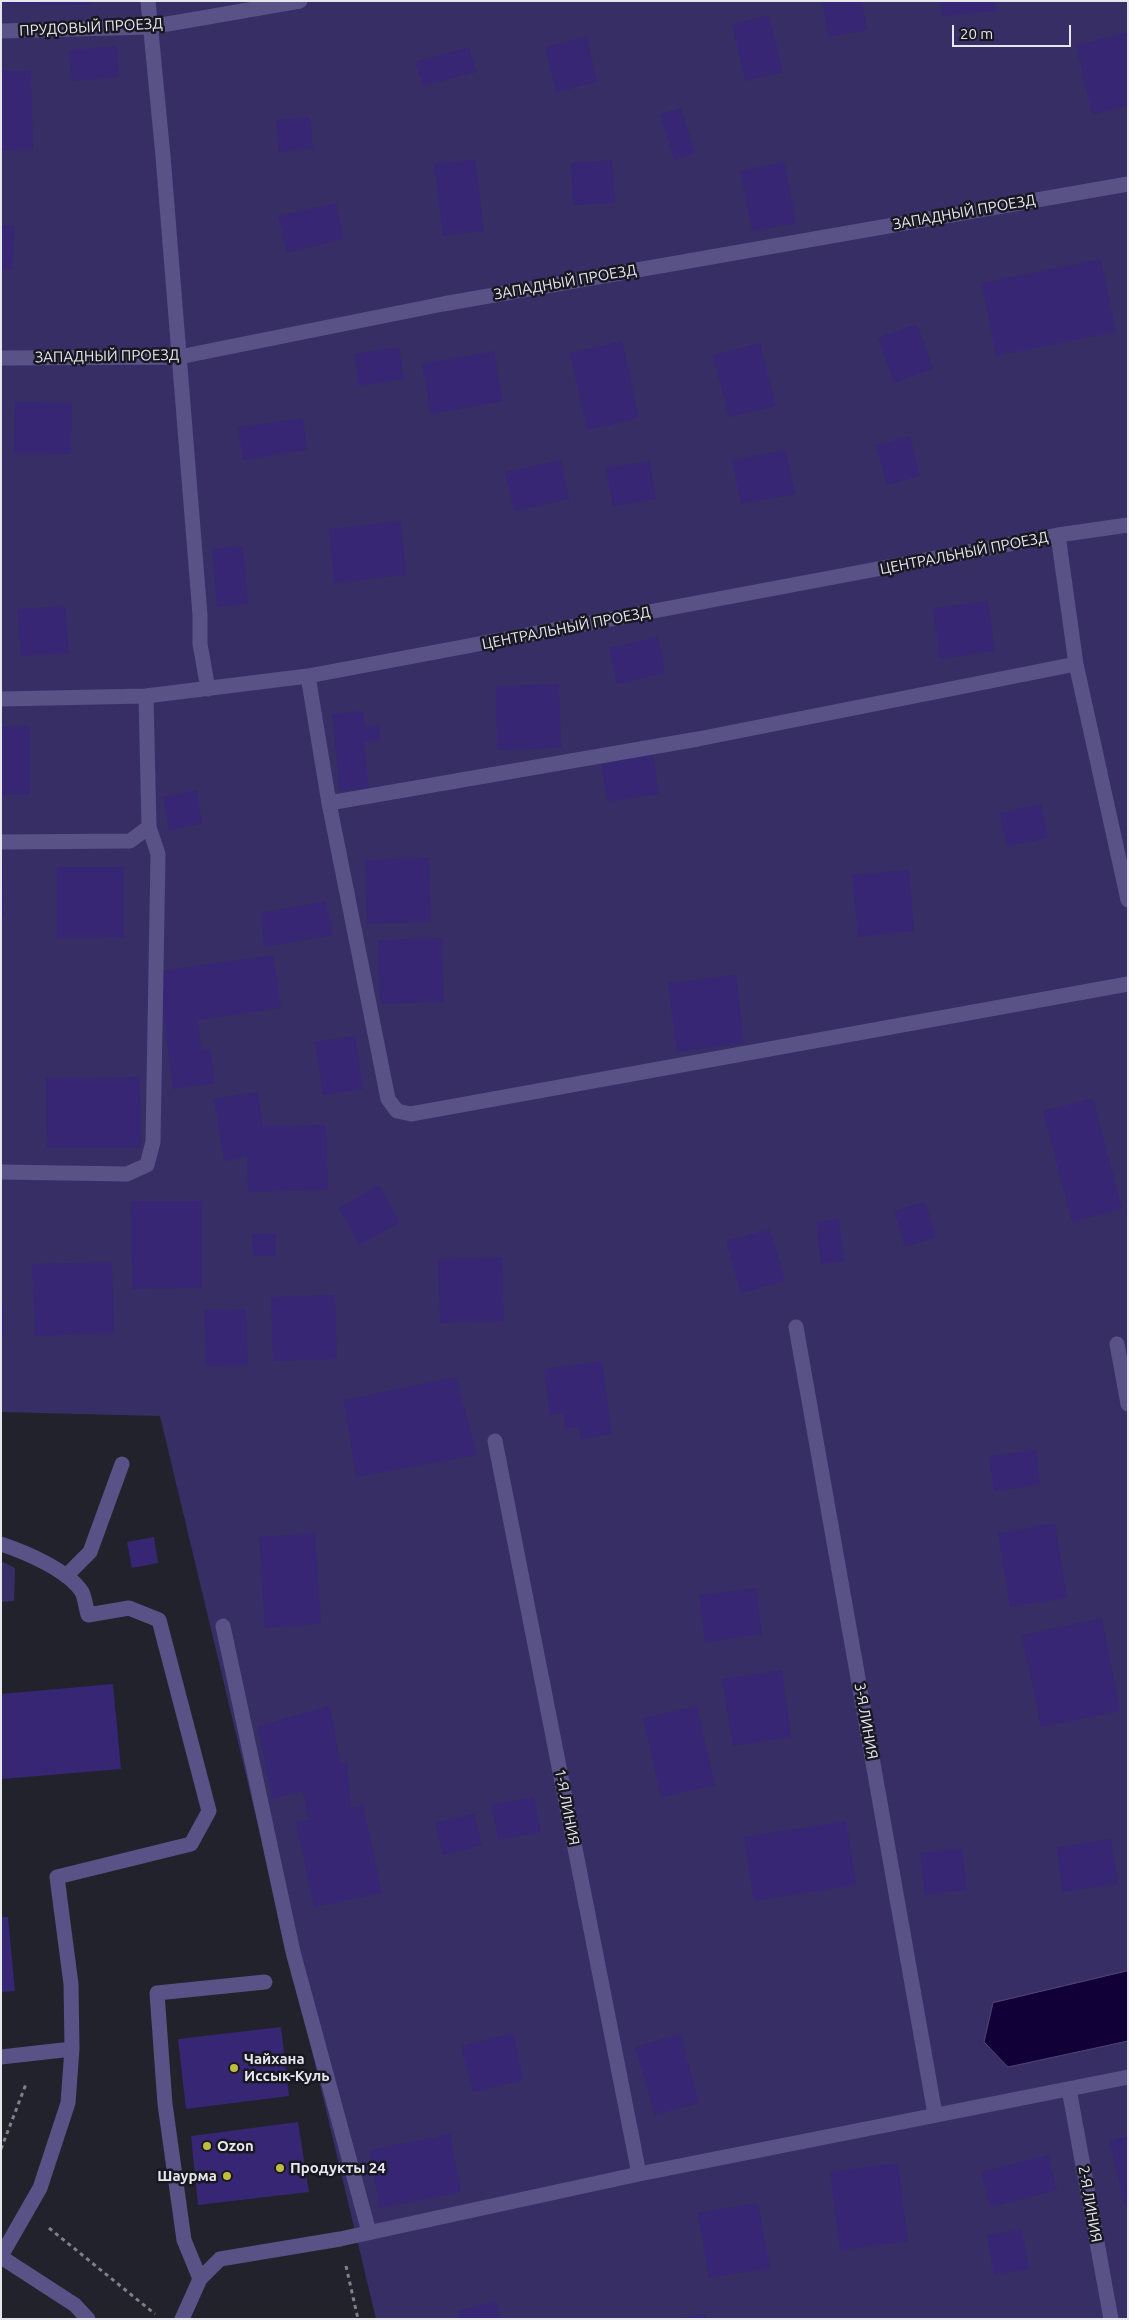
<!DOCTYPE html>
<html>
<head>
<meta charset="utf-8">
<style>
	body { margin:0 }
	#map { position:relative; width:1129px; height:2320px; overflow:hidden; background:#22222c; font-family:Ubuntu,sans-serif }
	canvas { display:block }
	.frame { position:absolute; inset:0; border:2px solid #e6e6ed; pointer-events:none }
	.scale { position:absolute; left:952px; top:25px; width:119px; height:22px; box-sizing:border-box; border:2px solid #e6e6ed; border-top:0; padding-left:6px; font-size:15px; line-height:18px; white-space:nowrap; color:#e6e6ed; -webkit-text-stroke:4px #191822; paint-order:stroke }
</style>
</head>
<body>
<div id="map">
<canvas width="1129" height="2320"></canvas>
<div class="frame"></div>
<div class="scale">20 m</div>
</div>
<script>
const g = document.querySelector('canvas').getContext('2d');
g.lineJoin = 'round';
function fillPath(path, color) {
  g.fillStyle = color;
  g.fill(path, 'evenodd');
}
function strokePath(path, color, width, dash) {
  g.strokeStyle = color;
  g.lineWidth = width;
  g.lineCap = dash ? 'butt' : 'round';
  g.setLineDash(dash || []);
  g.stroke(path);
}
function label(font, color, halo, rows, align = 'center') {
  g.font = font + ' Ubuntu,sans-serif';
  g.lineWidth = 5;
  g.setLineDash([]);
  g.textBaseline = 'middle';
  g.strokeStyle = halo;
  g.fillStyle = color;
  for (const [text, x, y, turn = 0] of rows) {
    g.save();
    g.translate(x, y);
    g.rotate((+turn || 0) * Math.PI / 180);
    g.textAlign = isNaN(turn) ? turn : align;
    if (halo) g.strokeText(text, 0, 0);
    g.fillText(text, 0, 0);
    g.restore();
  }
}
const green = new Path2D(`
	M 1,1 L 1128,1 L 1128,2319 L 376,2319 L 160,1416 L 1,1412 Z
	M 1,1561 L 15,1568 L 14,1601 L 1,1602 Z`);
const water = new Path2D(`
	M 1128,1971 L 1128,2041 L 1008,2067 L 984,2042 L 993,2003 Z`);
const building = new Path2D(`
	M 1,1 L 92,1 L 92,5 L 1,4 Z
	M 822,1 L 862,1 L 867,30 L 829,37 Z
	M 940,1 L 995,1 L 996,11 L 942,16 Z
	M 769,15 L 783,72 L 745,81 L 732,24 Z
	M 1128,32 L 1128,106 L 1092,114 L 1076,45 Z
	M 587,37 L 597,82 L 556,92 L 545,47 Z
	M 117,46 L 119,77 L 72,81 L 69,50 Z
	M 469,47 L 476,72 L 423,86 L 415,62 Z
	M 1,71 L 31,71 L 33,149 L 1,150 Z
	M 681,108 L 695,154 L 674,160 L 660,114 Z
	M 310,117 L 313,148 L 279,152 L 276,120 Z
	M 475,159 L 484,231 L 443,236 L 434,164 Z
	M 612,160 L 615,203 L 573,205 L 571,163 Z
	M 784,162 L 796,223 L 752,231 L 740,171 Z
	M 336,203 L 344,239 L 287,253 L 278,216 Z
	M 1,225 L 15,226 L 12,269 L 1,269 Z
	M 1101,259 L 1116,332 L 996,356 L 982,283 Z
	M 917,324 L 933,369 L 894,383 L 878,338 Z
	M 622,341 L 639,418 L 587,430 L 570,353 Z
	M 760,343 L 776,406 L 729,417 L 713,355 Z
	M 399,347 L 404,379 L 359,386 L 354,354 Z
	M 494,351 L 503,401 L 431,414 L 422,364 Z
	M 15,402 L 72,403 L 71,454 L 14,453 Z
	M 303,418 L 307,450 L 243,460 L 238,427 Z
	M 910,436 L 920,476 L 887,485 L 876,445 Z
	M 786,450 L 795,494 L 741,504 L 732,460 Z
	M 561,460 L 569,499 L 514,511 L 505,472 Z
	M 650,461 L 656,499 L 613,506 L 606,468 Z
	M 401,521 L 406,575 L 334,583 L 329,529 Z
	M 243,546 L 248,604 L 217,607 L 212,549 Z
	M 988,601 L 995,651 L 940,659 L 933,608 Z
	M 65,606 L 69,653 L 21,656 L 17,609 Z
	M 658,637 L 665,673 L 617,684 L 609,648 Z
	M 559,684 L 561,748 L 497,750 L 496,686 Z
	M 363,711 L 366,726 L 379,725 L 380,740 L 364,742 L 369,788 L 340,791 L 332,714 Z
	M 30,726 L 30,795 L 1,795 L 1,727 Z
	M 653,754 L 659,794 L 607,802 L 601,762 Z
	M 197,790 L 202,823 L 169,831 L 163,797 Z
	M 1041,804 L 1048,838 L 1007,846 L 1000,813 Z
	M 429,858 L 431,922 L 367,924 L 365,860 Z
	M 1,860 L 3,860 L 4,918 L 1,918 Z
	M 57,867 L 124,867 L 124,937 L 57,938 Z
	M 909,870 L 914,931 L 858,937 L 852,875 Z
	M 326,901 L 333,935 L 264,947 L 261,913 Z
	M 442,938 L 444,1002 L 380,1004 L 378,940 Z
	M 273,955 L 281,1008 L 198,1020 L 201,1050 L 210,1049 L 215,1083 L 173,1089 L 158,971 Z
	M 736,975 L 744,1043 L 677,1052 L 668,983 Z
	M 355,1036 L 363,1089 L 323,1095 L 315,1042 Z
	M 140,1077 L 141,1148 L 47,1148 L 46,1078 Z
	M 258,1092 L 263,1126 L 326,1125 L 328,1190 L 248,1192 L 247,1157 L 224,1161 L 214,1099 Z
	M 1093,1098 L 1122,1209 L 1072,1222 L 1043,1111 Z
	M 379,1185 L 400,1222 L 359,1245 L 339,1208 Z
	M 131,1201 L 202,1201 L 202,1288 L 132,1289 Z
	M 925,1202 L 936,1237 L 905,1247 L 894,1211 Z
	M 839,1219 L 844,1261 L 821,1264 L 816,1222 Z
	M 770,1229 L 785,1281 L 741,1293 L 726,1241 Z
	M 252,1234 L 276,1234 L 276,1256 L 253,1256 Z
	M 502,1257 L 504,1321 L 440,1323 L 438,1259 Z
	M 112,1262 L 114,1333 L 35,1336 L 32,1264 Z
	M 335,1295 L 337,1359 L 273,1361 L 271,1297 Z
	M 1,1305 L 4,1305 L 4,1336 L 1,1336 Z
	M 246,1309 L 248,1365 L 206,1366 L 204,1310 Z
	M 602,1361 L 612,1434 L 581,1439 L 579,1427 L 565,1429 L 563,1413 L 550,1415 L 544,1369 Z
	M 456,1377 L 477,1455 L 356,1477 L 344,1400 Z
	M 1036,1450 L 1040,1485 L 994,1491 L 989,1456 Z
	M 1055,1523 L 1067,1598 L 1010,1607 L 998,1533 Z
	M 315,1533 L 321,1624 L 265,1628 L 259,1537 Z
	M 154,1537 L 158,1563 L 132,1568 L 127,1542 Z
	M 756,1588 L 762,1634 L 705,1642 L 699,1595 Z
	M 1102,1618 L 1120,1711 L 1041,1727 L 1022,1635 Z
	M 782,1670 L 791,1737 L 733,1746 L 722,1679 Z
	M 113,1684 L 121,1769 L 2,1779 L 1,1694 Z
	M 330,1706 L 340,1763 L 347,1761 L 351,1808 L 363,1805 L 382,1893 L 314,1907 L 296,1822 L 309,1820 L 303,1791 L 272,1799 L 258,1726 Z
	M 697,1706 L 715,1785 L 661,1797 L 643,1718 Z
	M 534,1797 L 541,1832 L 498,1840 L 492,1805 Z
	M 474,1814 L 482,1845 L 443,1855 L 435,1823 Z
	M 846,1821 L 856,1885 L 754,1901 L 744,1837 Z
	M 1111,1839 L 1118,1884 L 1062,1892 L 1057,1847 Z
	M 962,1848 L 967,1890 L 925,1895 L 920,1853 Z
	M 1,1917 L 8,1917 L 15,1991 L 1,1992 Z
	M 281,2027 L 289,2096 L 186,2109 L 178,2039 Z
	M 514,2033 L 523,2080 L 473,2092 L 461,2046 Z
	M 680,2034 L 699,2103 L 655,2115 L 635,2047 Z
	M 298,2122 L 309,2192 L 198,2205 L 191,2136 Z
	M 450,2134 L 461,2192 L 380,2208 L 369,2150 Z
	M 1128,2136 L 1128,2205 L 1125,2206 L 1110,2141 Z
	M 1048,2155 L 1057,2190 L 990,2207 L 981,2172 Z
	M 898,2163 L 908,2241 L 840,2251 L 830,2172 Z
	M 758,2203 L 770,2268 L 709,2278 L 698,2213 Z
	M 1022,2229 L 1029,2269 L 994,2275 L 987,2235 Z
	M 496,2301 L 501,2319 L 460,2319 L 458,2311 Z
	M 706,2314 L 706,2319 L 682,2319 L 682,2318 Z`);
const path = new Path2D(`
	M 1,2149 L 26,2084
	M 49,2228 L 155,2314
	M 346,2266 L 358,2319`);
const minor = new Path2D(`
	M 148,1 L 163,156 L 200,615 L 200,644 L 208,689
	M 1,31 L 150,27 L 300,1
	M 1,358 L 179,357 L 443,304 L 1128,184
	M 1058,535 L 1076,664 L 1128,900
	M 308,676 L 329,803 L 388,1099 L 397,1111 L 411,1114 L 1128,984
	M 1,699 L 146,696 L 308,676 L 1058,535 L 1128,525
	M 329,803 L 698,739 L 1076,664
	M 1,842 L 130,841 L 149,827
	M 1,1172 L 127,1174 L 147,1165 L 153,1142 L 158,854 L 149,827 L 146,696
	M 796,1327 L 935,2114
	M 1117,1344 L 1128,1404
	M 495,1441 L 639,2174
	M 1,1544 C 25,1552 68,1570 82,1592 C 85,1598 86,1608 88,1615 L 129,1608 L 159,1620 L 209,1811 L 191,1844 L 57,1877 L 71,1984 L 72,2049 L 68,2103 L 40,2188 L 1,2256
	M 66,1576 L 90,1552 L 122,1464
	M 223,1626 L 293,1952 L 369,2232
	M 1,2057 L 72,2049
	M 1069,2089 L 1111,2319
	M 1,2257 L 75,2305 L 88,2319
	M 200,2279 L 184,2240 L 165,2104 L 157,1993 L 265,1982
	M 182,2319 L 200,2279 L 220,2259 L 340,2239 L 639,2174 L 1128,2077`);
const markers = [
	[234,2068,5,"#c0be40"],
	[207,2146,5,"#c0be40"],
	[280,2168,5,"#c0be40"],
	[227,2176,5,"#c0be40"]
];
const streetNames = [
	["ПРУДОВЫЙ ПРОЕЗД",91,27,-3],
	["ЗАПАДНЫЙ ПРОЕЗД",964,212,-10],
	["ЗАПАДНЫЙ ПРОЕЗД",565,282,-10],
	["ЗАПАДНЫЙ ПРОЕЗД",107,356,-1],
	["ЦЕНТРАЛЬНЫЙ ПРОЕЗД",964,553,-11],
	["ЦЕНТРАЛЬНЫЙ ПРОЕЗД",566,628,-11],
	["3-Я ЛИНИЯ",866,1721,80],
	["1-Я ЛИНИЯ",567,1807,79],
	["2-Я ЛИНИЯ",1090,2204,80]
];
const poiNames = [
	["Чайхана",244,2059],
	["Иссык-Куль",244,2076],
	["Ozon",217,2146],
	["Продукты 24",290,2168],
	["Шаурма",217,2176,"right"]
];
fillPath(green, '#382e66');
fillPath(water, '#110037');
strokePath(water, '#51456e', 1);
fillPath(building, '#372673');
strokePath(path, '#808089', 3, [4, 4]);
strokePath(minor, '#585286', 15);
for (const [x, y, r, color] of markers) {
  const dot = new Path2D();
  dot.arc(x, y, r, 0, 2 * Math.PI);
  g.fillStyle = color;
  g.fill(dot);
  strokePath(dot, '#191822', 2);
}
label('15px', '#e6e6ed', '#191822', streetNames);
label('bold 15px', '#e6e6ed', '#191822', poiNames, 'left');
</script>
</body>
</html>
